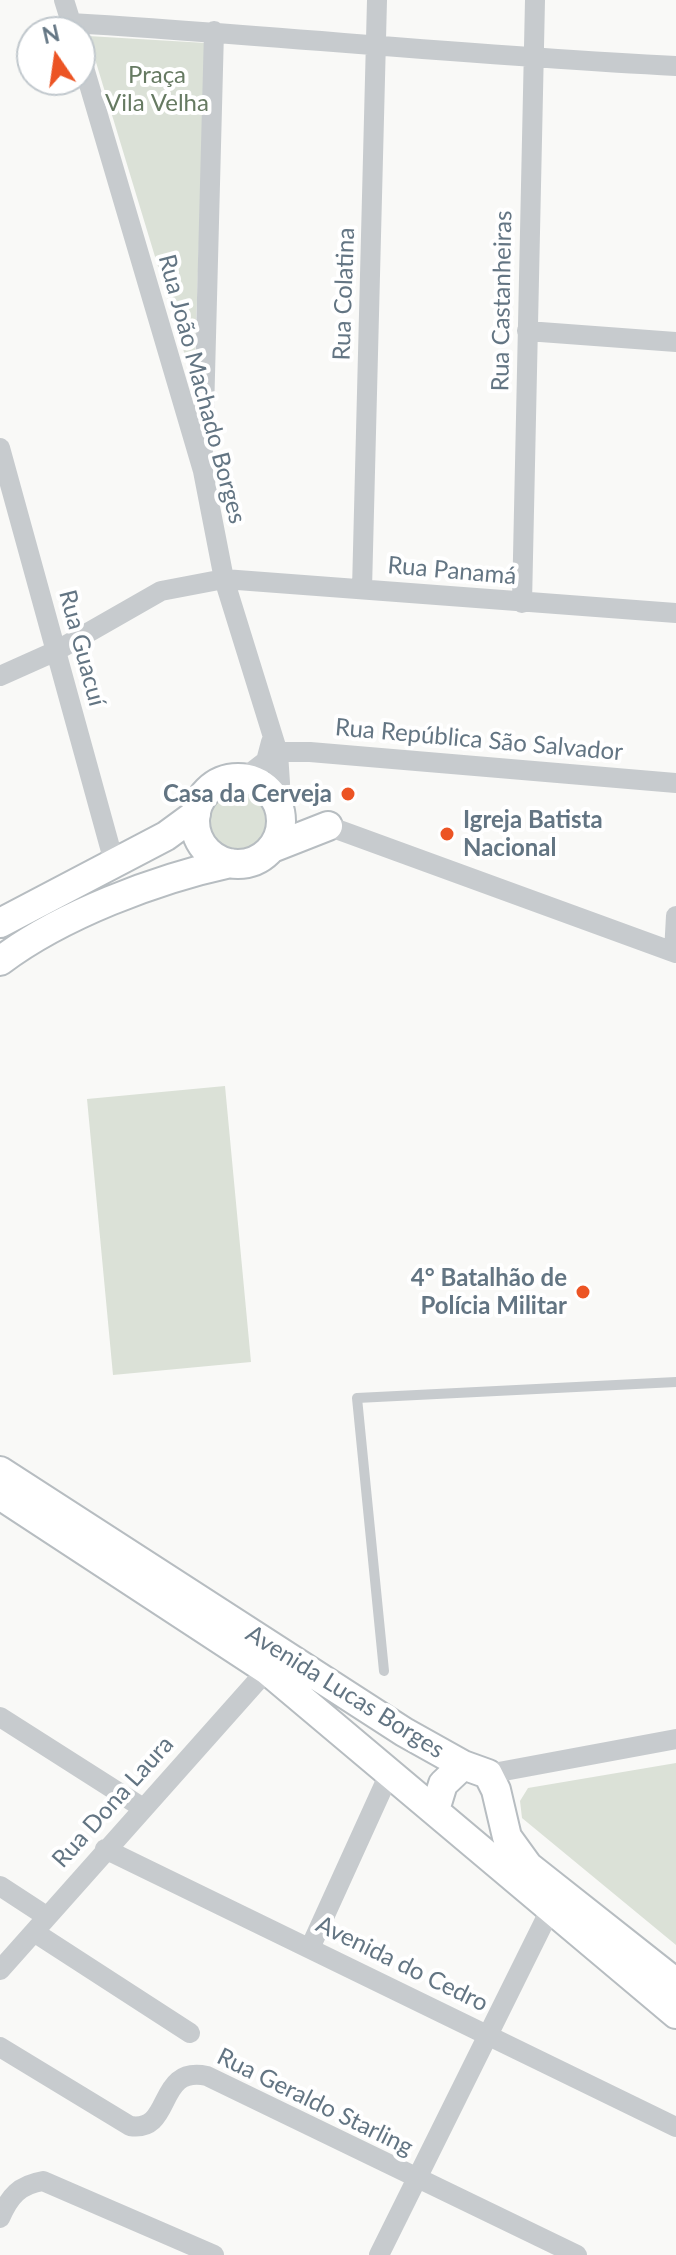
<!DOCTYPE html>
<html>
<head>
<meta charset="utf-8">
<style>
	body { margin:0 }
	#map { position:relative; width:676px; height:2255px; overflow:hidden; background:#f9f9f7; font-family:Lato,sans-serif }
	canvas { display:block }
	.north { position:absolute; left:16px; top:16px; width:80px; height:80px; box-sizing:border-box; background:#fff; border:2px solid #c1c8cd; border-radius:50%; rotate:347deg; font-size:22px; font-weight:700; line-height:32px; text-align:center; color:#637583 }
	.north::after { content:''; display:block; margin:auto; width:28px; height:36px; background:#ec5424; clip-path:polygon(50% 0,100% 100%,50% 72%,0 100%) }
</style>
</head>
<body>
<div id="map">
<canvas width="676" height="2255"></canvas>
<div class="north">N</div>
</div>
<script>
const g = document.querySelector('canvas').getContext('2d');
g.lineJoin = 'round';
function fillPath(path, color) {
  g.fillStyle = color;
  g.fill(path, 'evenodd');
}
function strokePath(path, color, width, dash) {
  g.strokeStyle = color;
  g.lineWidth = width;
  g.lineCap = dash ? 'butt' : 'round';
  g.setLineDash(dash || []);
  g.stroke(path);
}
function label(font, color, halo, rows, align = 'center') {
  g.font = font + ' Lato,sans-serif';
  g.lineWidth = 8;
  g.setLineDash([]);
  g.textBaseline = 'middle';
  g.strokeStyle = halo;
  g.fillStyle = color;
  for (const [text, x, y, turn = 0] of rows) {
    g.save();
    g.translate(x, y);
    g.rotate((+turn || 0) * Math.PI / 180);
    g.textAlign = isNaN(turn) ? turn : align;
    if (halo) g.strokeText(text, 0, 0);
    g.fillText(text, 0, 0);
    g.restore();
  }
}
const green = new Path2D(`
	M 88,36 L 206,43 L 194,385 Z
	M203 821a36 36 0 1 1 72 0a36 36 0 1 1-72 0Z
	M 225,1086 L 251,1362 L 113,1375 L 87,1099 Z
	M 676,1763 L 676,1945 L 522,1818 L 520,1801 L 528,1788 Z`);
const lane = new Path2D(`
	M 384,1671 L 357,1398 L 676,1382`);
const street = new Path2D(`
	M 64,0 L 74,32
	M 71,23 C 273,35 474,56 676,66
	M 80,54 L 203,471 L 224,579 L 278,753 L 280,783 L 276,799
	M 527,331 L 676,342
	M 0,448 L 114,862
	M 203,451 L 214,31
	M 362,589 L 377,0
	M 522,603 L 535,0
	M 0,676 L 56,651 L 161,591 L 224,579 L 676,613
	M 269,752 L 310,752 L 676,783
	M 244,778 L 266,761 L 271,742
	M 328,826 L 676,953
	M 674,952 L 676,916
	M 0,1717 L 143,1808
	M 488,1774 L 676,1739
	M 105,1849 L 676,2127
	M 0,1886 L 46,1916
	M 34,1932 L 190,2033
	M 310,1948 L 390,1772
	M 0,1970 L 267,1670
	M 0,2047 L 130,2126 C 174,2133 155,2065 207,2076 L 577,2255
	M 0,2218 C 10,2196 19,2185 43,2181 L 214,2255
	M 379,2255 L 550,1910`);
const secondary = new Path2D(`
	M195 821a43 43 0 1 1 86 0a43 43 0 1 1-86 0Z
	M 272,848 L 328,826
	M 0,923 L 166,836 L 196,814
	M 0,961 C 61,915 156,879 230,863
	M 0,1471 L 404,1732 L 463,1765 L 488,1774 L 496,1790 L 507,1837 L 528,1866 L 676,1983
	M 0,1495 L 267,1670 L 676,2014
	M 435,1810 L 443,1784 L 463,1765`);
const markers = [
	[348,794,8,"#ec5424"],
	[447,834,8,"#ec5424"],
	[583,1292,8,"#ec5424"]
];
const parkNames = [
	["Praça",157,75],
	["Vila Velha",157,103]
];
const streetNames = [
	["Rua Colatina",344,294,-88],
	["Rua Castanheiras",502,301,-89],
	["Rua João Machado Borges",202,389,75],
	["Rua Panamá",452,571,5],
	["Rua Guacuí",82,648,75],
	["Rua República São Salvador",479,740,5],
	["Avenida Lucas Borges",345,1692,32],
	["Rua Dona Laura",113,1802,-48],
	["Avenida do Cedro",402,1964,26],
	["Rua Geraldo Starling",315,2102,26]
];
const poiNames = [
	["Casa da Cerveja",332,794],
	["Igreja Batista",463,820,"left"],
	["Nacional",463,848,"left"],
	["4° Batalhão de",567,1278],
	["Polícia Militar",567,1306]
];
fillPath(green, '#dbe1d7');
strokePath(secondary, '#b7bdc1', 32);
strokePath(lane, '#c7cbce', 10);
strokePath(street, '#c7cbce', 20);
strokePath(secondary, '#fff', 28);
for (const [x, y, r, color] of markers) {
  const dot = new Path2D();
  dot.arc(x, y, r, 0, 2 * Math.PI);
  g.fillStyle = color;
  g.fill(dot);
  strokePath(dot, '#fff', 3);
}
label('24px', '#667a62', '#fff', parkNames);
label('24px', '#637583', '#fff', streetNames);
label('bold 24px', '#637583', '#fff', poiNames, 'right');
</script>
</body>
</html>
